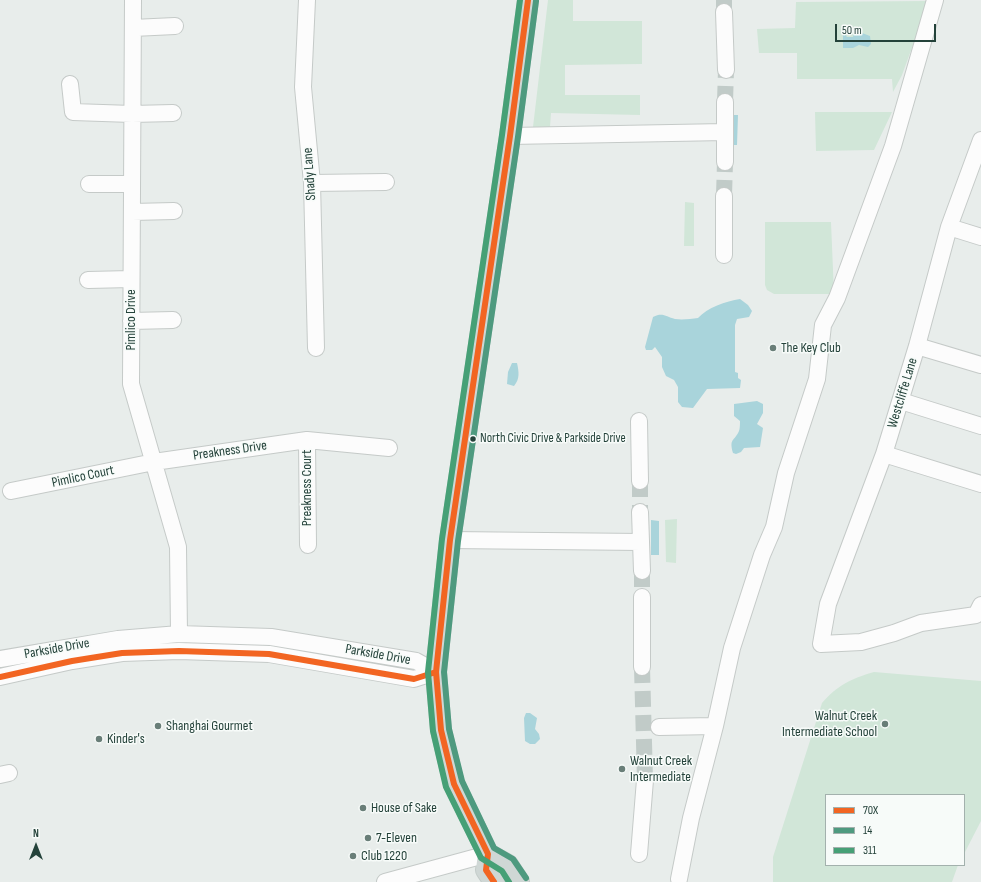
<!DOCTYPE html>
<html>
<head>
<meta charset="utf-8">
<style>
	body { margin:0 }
	#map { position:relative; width:981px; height:882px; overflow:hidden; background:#e8edeb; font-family:"Sofia Sans Condensed",sans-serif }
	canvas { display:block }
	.legend { position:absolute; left:825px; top:794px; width:140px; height:72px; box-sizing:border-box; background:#f7fbf9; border:1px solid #a3b1ad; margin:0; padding:5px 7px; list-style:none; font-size:12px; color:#24423a }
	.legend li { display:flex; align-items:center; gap:8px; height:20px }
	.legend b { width:20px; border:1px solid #a3b1ad }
	.north { position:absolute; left:16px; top:826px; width:40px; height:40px; -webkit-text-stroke:3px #f7fbf9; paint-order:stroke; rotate:0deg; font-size:11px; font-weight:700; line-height:16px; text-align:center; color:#24423a }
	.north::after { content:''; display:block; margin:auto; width:14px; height:18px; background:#24423a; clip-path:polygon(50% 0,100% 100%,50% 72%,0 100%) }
	.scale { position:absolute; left:835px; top:24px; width:101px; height:18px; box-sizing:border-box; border:2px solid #24423a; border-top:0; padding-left:5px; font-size:12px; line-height:14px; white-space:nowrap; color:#24423a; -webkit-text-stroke:3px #f7fbf9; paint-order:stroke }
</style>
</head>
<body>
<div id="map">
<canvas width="981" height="882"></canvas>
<ul class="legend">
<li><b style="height:5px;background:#f26522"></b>70X</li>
<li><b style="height:5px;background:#4e9a7f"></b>14</li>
<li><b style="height:5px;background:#46a076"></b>311</li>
</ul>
<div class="north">N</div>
<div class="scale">50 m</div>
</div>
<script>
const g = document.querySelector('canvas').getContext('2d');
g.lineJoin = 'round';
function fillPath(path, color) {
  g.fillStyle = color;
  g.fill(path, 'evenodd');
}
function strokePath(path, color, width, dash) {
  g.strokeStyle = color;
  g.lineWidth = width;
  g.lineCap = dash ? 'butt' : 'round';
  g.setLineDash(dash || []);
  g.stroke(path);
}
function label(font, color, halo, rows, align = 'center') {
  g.font = font + ' "Sofia Sans Condensed",sans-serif';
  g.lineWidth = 3;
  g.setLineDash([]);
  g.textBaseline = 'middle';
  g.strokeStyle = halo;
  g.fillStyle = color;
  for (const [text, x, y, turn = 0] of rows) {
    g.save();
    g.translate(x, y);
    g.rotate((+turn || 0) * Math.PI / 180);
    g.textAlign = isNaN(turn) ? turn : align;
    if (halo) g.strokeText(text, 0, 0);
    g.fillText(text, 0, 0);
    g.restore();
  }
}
const green = new Path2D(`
	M 548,0 L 573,0 L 573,21 L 642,21 L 642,64 L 565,65 L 565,95 L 640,95 L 640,115 L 551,113 L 550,127 L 533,127 Z
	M 929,1 L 902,75 L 893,92 L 892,79 L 797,79 L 797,53 L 759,53 L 757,29 L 795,28 L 796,2 Z
	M 815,112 L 892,112 L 874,150 L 816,151 Z
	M 685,202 L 694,203 L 694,246 L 684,246 Z
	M 765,222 L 831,222 L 834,294 L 774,294 L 767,290 L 765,285 Z
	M 677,519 L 676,563 L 666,562 L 665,520 Z
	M 874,672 L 981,681 L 981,821 L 964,854 L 964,795 L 826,795 L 826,865 L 958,865 L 952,882 L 773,882 L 773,857 L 822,703 C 838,685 850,679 874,672 Z`);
const water = new Path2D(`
	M 855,28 L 860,28 L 862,33 L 870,36 L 871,44 L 868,47 L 859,45 L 853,48 L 843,48 L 843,32 L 847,37 L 853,37 Z
	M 730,115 L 738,115 L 737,145 L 730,145 Z
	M 740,299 L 748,305 L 752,311 L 749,317 L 737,319 L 735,325 L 735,372 L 738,373 L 738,378 L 741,380 L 740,388 L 707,389 L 693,408 L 682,407 L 678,402 L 678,387 L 674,380 L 666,376 L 662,367 L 662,357 L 655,347 L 652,350 L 646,350 L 645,347 L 653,317 C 663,312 666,317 675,319 C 682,320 691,319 698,318 C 707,308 726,301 740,299 Z
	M 512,363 L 517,363 C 519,372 520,379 514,386 L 507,384 L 508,372 Z
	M 757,401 L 763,404 L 763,413 L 757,424 L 763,428 L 760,447 L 744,448 L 741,452 L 736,454 L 733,453 C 729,438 734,442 739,431 C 740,429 740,423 740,421 L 734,416 L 734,404 Z
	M 651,520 L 659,521 L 659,555 L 651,555 Z
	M 526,713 L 530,713 L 537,718 L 535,729 L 539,734 L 540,739 L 535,744 L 530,744 L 525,741 L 524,718 Z`);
const minorTunnel = new Path2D(`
	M 724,0 L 724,12
	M 725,102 L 726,70
	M 724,196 L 725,162
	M 640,481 L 640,512
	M 642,571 L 642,597
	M 642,667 L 645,780`);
const minor = new Path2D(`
	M 133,0 L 131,384 L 178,547 L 179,634
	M 307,0 L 303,87 L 312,183 L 316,348
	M 724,12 L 726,70
	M 133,28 L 175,26
	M 70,84 L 73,112 L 132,114 L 173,113
	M 725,102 L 725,162
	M 510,136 L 725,132
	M 981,140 L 949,227 L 917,346 L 884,454 L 828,604 L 821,644 L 861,642 L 894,633 L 921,623 L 976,615 L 981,605
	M 312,183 L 386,182
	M 89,184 L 132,184
	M 132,212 L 174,211
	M 949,227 L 981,237
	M 724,255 L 724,196
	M 88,280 L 131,279
	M 131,321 L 173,320
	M 917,346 L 981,365
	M 901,401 L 981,426
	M 639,421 L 640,481
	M 307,440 L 308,545
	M 884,454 L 981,484
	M 11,491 L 154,462 L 307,440 L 389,448
	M 640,512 L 642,571
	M 450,540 L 641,542
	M 642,597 L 642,667
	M 0,659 L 118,639 L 179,634 L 271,637 L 416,661 L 436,672
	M 0,677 L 72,661 L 122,653 L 179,651 L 269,654 L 414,679 L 436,672
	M 659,727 L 715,726
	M 0,775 L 9,773
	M 639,854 L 645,780
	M 679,879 L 691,818 L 715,726 L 732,648 L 762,555 L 774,527 L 786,473 L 817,379 L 823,325 L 837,298 L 893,146 L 935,0
	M 385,882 L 488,854`);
const major = new Path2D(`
	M 488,854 L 508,865 L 519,882
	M 494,882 L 486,870 L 488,854 L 454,784 L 441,730 L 436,672 L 450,540 L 510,136 L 528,0`);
const bus1 = new Path2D(`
	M 0,677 L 72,661 L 122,653 L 179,651 L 269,654 L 414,679 L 436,672
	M 494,882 L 486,870 L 488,854 L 454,784 L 441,730 L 436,672 L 450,540 L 510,136 L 528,0`);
const bus2 = new Path2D(`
	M 526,878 L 513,859 L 494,848 L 462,781 L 449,729 L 444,672 L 458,541 L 518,137 L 536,1`);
const bus3 = new Path2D(`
	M 509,882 L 502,871 L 481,858 L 446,787 L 433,731 L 428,672 L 442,539 L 502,135 L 520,0`);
const markers = [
	[773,348,4,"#697e78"],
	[473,439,3.5,"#24423a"],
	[885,724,4,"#697e78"],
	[158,726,4,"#697e78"],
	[99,739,4,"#697e78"],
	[622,769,4,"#697e78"],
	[363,808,4,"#697e78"],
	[368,838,4,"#697e78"],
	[353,856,4,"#697e78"]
];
const busNames = [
	["North Civic Drive & Parkside Drive",480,439]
];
const streetNames = [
	["Shady Lane",310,174,-94],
	["Pimlico Drive",131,320,-90],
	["Westcliffe Lane",903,393,-73],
	["Preakness Drive",230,451,-8],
	["Pimlico Court",83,477,-12],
	["Preakness Court",307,488,-90],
	["Parkside Drive",57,649,-10],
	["Parkside Drive",378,655,10]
];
const poiNames = [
	["The Key Club",781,348],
	["Walnut Creek",877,716,"right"],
	["Intermediate School",877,732,"right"],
	["Shanghai Gourmet",166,726],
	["Kinder's",107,739],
	["Walnut Creek",630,761],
	["Intermediate",630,777],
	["House of Sake",371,808],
	["7-Eleven",376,838],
	["Club 1220",361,856]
];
fillPath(green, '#d1e6d8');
fillPath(water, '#a9d4db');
strokePath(minorTunnel, '#c1cbc8', 16, [16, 8]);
strokePath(minor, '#c5cac8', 18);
strokePath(major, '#c3ccc9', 22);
strokePath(minor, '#fcfcfc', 16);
strokePath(major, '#cfd7d5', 20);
strokePath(bus1, '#f26522', 6);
strokePath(bus2, '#4e9a7f', 6);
strokePath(bus3, '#46a076', 6);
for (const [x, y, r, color] of markers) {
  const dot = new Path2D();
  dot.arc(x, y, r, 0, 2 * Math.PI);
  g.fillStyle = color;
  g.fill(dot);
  strokePath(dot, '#f7fbf9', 1.5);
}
label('13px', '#24423a', '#f7fbf9', busNames, 'left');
label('14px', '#24423a', '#f7fbf9', streetNames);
label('14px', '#24423a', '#f7fbf9', poiNames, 'left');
</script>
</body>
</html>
